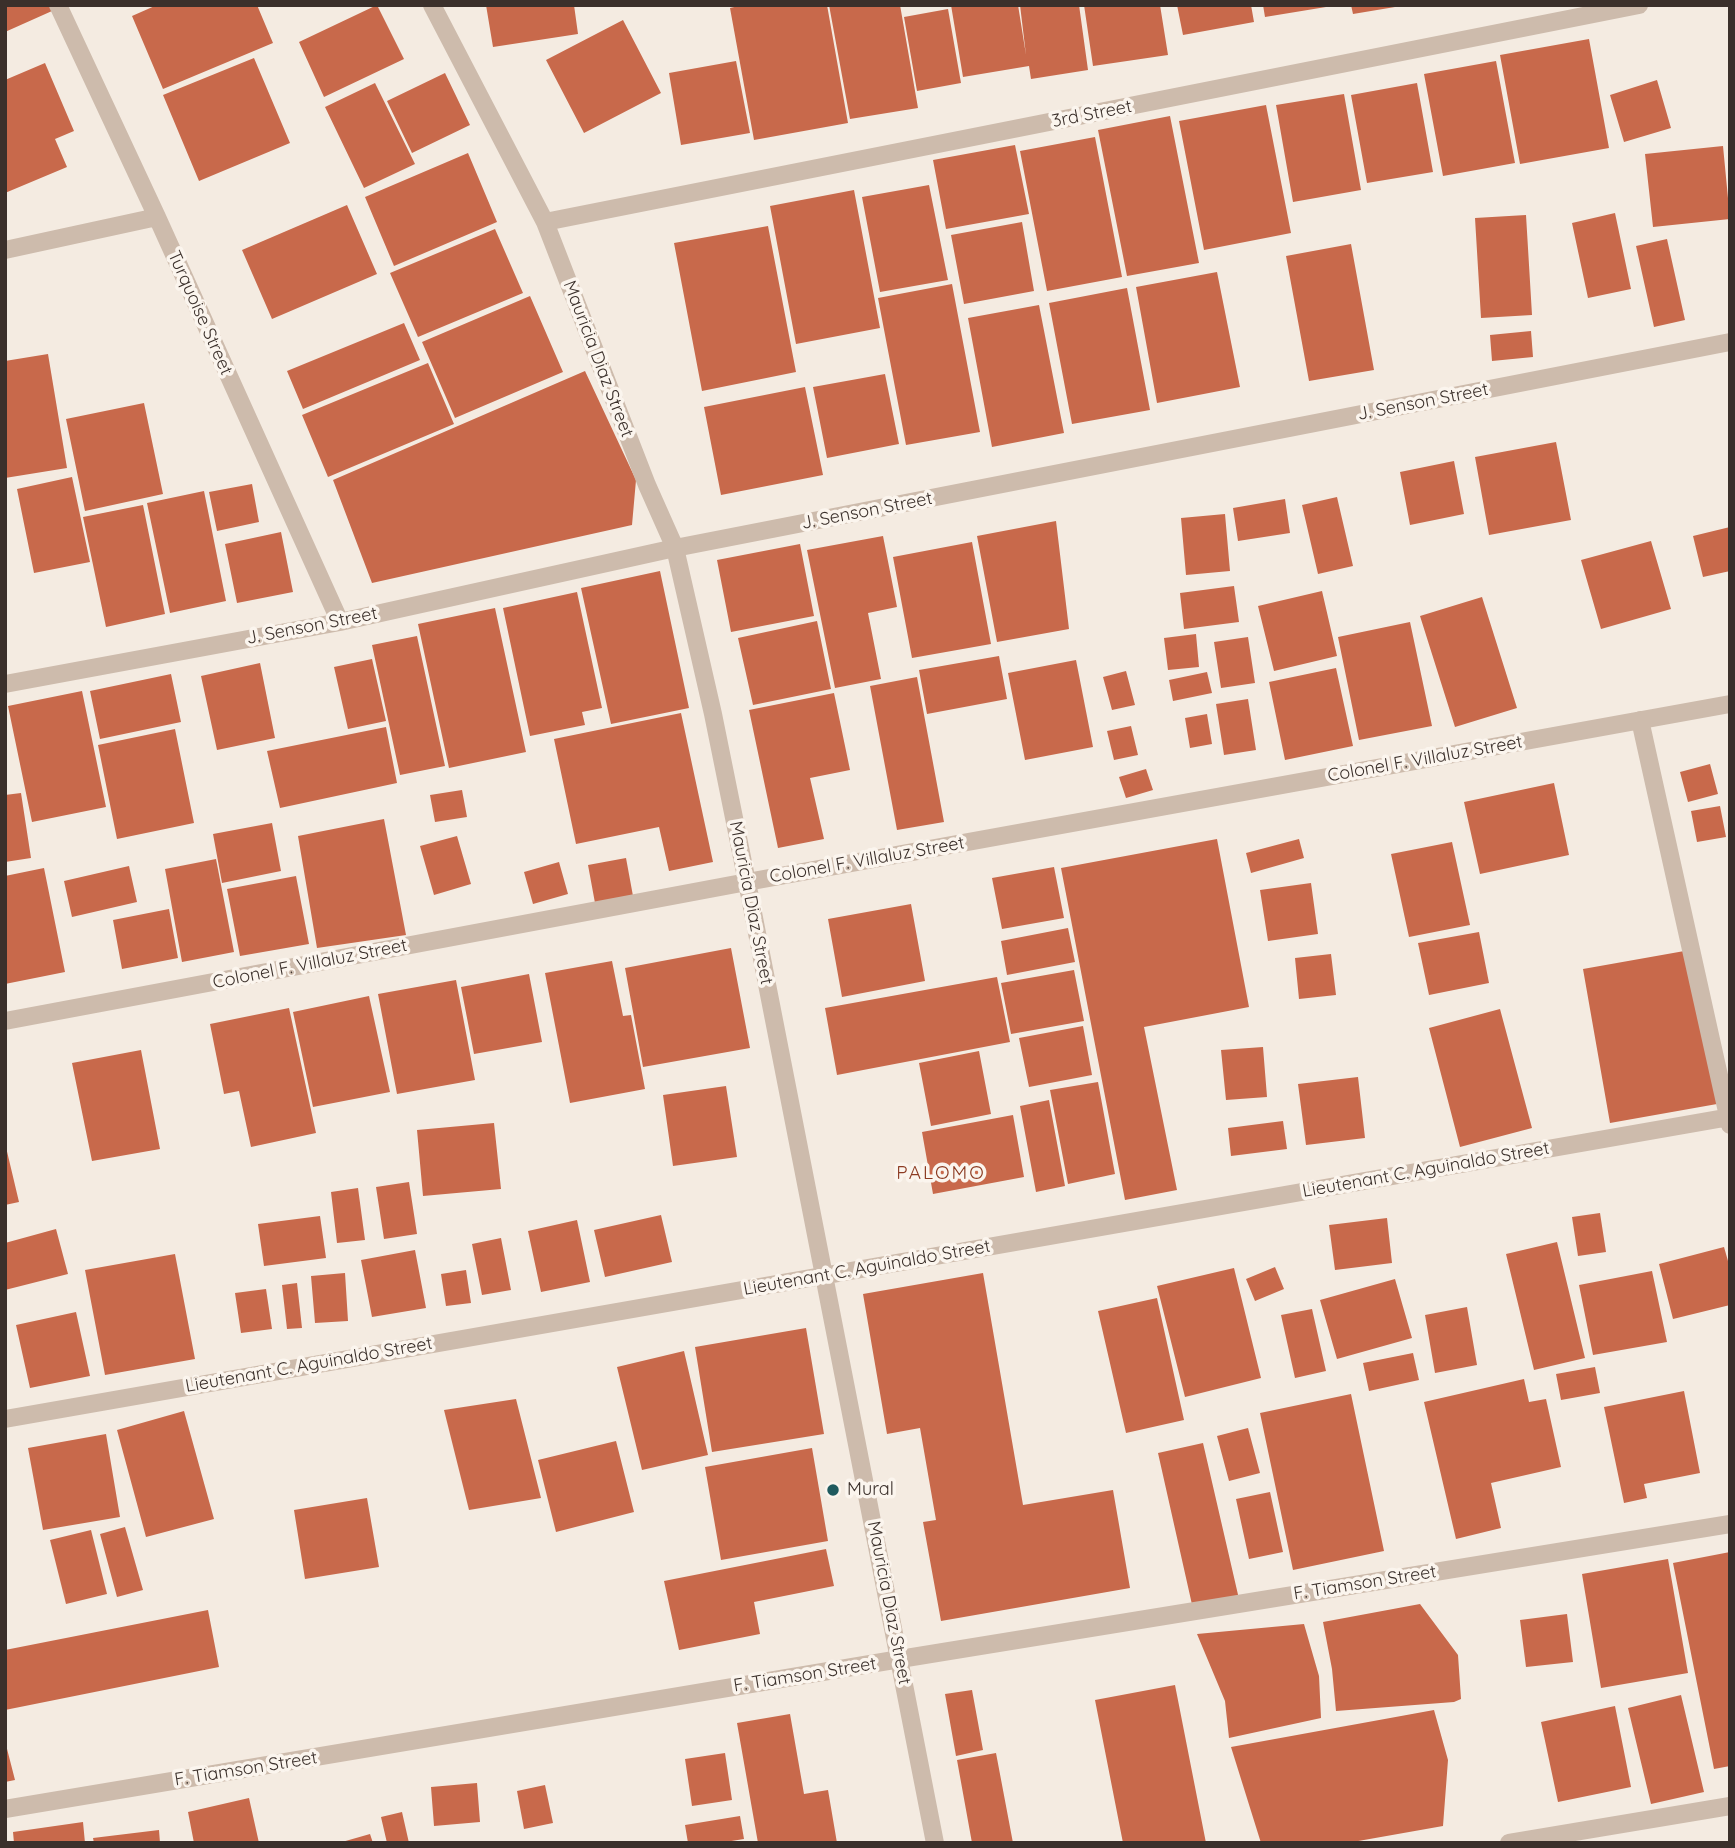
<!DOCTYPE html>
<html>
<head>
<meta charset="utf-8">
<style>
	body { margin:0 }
	#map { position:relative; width:1735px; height:1848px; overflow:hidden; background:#f4ebe1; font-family:Quicksand,sans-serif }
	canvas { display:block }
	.frame { position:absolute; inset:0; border:7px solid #3b302b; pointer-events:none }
</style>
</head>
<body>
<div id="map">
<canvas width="1735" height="1848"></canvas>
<div class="frame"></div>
</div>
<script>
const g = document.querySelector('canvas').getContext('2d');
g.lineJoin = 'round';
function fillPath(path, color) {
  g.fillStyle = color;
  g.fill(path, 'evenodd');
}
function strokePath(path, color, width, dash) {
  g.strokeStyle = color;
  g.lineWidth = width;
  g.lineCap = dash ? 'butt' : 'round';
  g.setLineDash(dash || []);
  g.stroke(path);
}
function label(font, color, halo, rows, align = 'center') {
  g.font = font + ' Quicksand,sans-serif';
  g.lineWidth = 7;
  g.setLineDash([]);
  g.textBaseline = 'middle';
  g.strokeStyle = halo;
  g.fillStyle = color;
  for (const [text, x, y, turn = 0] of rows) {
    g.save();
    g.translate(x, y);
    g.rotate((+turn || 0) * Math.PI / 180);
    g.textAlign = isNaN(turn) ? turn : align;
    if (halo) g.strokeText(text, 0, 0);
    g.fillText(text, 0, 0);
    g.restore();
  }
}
const building = new Path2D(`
	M 5,5 L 50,5 L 52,11 L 5,32 Z
	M 157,5 L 257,5 L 273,43 L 163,89 L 132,16 Z
	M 377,5 L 404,59 L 324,97 L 299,42 Z
	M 486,5 L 574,5 L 578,34 L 493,47 Z
	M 743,5 L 827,5 L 848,123 L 754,140 L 730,8 Z
	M 829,5 L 900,5 L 918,108 L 850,119 Z
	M 951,5 L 1018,5 L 1026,55 L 1020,5 L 1079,5 L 1088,70 L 1031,79 L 1029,66 L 963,77 Z
	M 1084,5 L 1160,5 L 1168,55 L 1093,66 Z
	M 1177,5 L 1251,5 L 1254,22 L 1183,35 Z
	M 1263,5 L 1326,5 L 1326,7 L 1265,17 Z
	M 1351,5 L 1395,5 L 1395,7 L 1353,14 Z
	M 948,9 L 961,83 L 917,91 L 904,17 Z
	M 623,20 L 661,93 L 584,133 L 546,60 Z
	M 1589,39 L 1609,148 L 1520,164 L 1500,55 Z
	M 254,58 L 290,143 L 199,181 L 163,95 Z
	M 736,61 L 750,133 L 681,145 L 669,73 Z
	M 1496,61 L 1515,163 L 1443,176 L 1424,74 Z
	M 45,63 L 74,131 L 55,139 L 67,167 L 5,193 L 5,80 Z
	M 445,73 L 470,125 L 412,153 L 387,101 Z
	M 1657,80 L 1671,128 L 1624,142 L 1610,95 Z
	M 375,83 L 415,164 L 364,188 L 325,107 Z
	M 1417,83 L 1433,172 L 1367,183 L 1351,95 Z
	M 1344,94 L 1361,190 L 1293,202 L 1276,105 Z
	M 1266,105 L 1291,233 L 1204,250 L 1179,121 Z
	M 1170,116 L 1199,263 L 1127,276 L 1098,130 Z
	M 1095,137 L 1122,277 L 1047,291 L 1020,151 Z
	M 1015,145 L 1029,214 L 946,229 L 933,160 Z
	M 1723,146 L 1730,219 L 1653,227 L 1645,154 Z
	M 468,153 L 497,222 L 394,266 L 365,197 Z
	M 929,185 L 948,280 L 880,292 L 862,197 Z
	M 854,190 L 880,328 L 796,344 L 770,206 Z
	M 347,205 L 377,274 L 272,319 L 242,250 Z
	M 1615,213 L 1631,289 L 1588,298 L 1572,223 Z
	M 1526,215 L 1532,315 L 1481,318 L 1475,218 Z
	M 1022,222 L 1034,291 L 964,304 L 951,235 Z
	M 768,226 L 796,372 L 702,391 L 674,243 Z
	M 495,229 L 523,293 L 418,337 L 390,273 Z
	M 1667,239 L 1685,320 L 1654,327 L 1636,246 Z
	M 1351,244 L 1374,370 L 1309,381 L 1286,256 Z
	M 1217,272 L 1240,387 L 1157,403 L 1136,287 Z
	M 952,284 L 980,432 L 906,445 L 878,298 Z
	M 1127,288 L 1150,410 L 1072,424 L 1049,303 Z
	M 530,296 L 563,372 L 455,418 L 422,342 Z
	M 1039,305 L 1064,433 L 992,447 L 968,318 Z
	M 404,323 L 420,360 L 303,409 L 287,371 Z
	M 1531,331 L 1533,357 L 1492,361 L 1490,335 Z
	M 48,354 L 67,468 L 5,478 L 5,361 Z
	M 428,363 L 454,424 L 328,477 L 302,415 Z
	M 585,371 L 636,480 L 632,525 L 372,583 L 333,480 Z
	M 885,374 L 899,444 L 827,458 L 813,387 Z
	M 805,387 L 823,475 L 721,495 L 704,407 Z
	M 144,403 L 163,494 L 85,511 L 66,419 Z
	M 1556,442 L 1571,520 L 1489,535 L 1475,457 Z
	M 1454,461 L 1464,514 L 1410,525 L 1400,472 Z
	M 72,477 L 90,562 L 34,573 L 17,489 Z
	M 252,484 L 259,522 L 217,531 L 209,492 Z
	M 204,491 L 226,601 L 170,613 L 147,503 Z
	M 1337,497 L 1353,566 L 1318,574 L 1302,505 Z
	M 1285,499 L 1290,533 L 1238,541 L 1233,508 Z
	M 143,505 L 165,614 L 106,627 L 83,517 Z
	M 1225,514 L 1230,571 L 1186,575 L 1181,518 Z
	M 1056,521 L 1069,629 L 997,642 L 977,536 Z
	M 1730,527 L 1730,571 L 1703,577 L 1693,536 Z
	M 281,532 L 293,592 L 237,603 L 225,544 Z
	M 883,536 L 897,607 L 868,613 L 881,679 L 835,688 L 807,550 Z
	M 1651,541 L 1671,609 L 1601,629 L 1581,560 Z
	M 972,542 L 991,644 L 912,658 L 893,557 Z
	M 800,544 L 814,616 L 731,632 L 717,560 Z
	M 660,571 L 689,708 L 611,724 L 581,588 Z
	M 1234,586 L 1239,622 L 1184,629 L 1180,593 Z
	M 1322,591 L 1337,656 L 1274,671 L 1258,606 Z
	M 577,592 L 602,708 L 582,712 L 585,725 L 530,736 L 503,608 Z
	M 1482,597 L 1517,708 L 1455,727 L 1420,616 Z
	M 495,608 L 526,752 L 449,768 L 418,624 Z
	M 817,621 L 831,689 L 753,705 L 738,638 Z
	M 1410,622 L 1432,726 L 1359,740 L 1338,637 Z
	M 1196,634 L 1199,667 L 1168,670 L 1164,638 Z
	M 417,636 L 445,766 L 400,775 L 372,645 Z
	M 1248,637 L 1255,683 L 1221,688 L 1214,642 Z
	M 999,656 L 1007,699 L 927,714 L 919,670 Z
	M 372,659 L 386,721 L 348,729 L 334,667 Z
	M 1076,660 L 1093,747 L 1025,760 L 1008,673 Z
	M 260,663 L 275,738 L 217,750 L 201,676 Z
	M 1336,668 L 1353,746 L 1285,760 L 1269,682 Z
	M 1126,671 L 1135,705 L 1112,710 L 1103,677 Z
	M 1207,672 L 1212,693 L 1173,701 L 1169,680 Z
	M 171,674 L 181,722 L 100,739 L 90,691 Z
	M 917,677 L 944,822 L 897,830 L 870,686 Z
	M 82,691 L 106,807 L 32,822 L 8,706 Z
	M 834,693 L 850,770 L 810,778 L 824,839 L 778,848 L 749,710 Z
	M 1248,699 L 1256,750 L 1224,755 L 1216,704 Z
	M 681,713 L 713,862 L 669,871 L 659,827 L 576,844 L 554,739 Z
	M 1207,714 L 1212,744 L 1190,748 L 1185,718 Z
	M 1131,726 L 1138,755 L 1114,760 L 1107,731 Z
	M 386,727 L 397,783 L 280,808 L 267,751 Z
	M 175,729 L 194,823 L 117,839 L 98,745 Z
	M 1710,764 L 1718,794 L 1688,802 L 1680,772 Z
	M 1146,769 L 1153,790 L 1126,798 L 1119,777 Z
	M 1554,783 L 1569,855 L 1480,874 L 1464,802 Z
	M 462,790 L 467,817 L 435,822 L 430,795 Z
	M 21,793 L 31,858 L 5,862 L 5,795 Z
	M 1720,806 L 1726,837 L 1697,842 L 1691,811 Z
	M 384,819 L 406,935 L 317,948 L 298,836 Z
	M 272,823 L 281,871 L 222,883 L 213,834 Z
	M 457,836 L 471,884 L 434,895 L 420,846 Z
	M 1217,839 L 1249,1007 L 1144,1027 L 1177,1190 L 1125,1200 L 1061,868 Z
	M 1299,839 L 1304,858 L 1251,873 L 1246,853 Z
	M 1452,842 L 1470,925 L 1409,937 L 1391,854 Z
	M 626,858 L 633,896 L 595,903 L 588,865 Z
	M 216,859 L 234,952 L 182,962 L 165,869 Z
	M 559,862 L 568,894 L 533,904 L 524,872 Z
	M 129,866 L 137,902 L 72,917 L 64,881 Z
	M 1054,867 L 1064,918 L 1002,929 L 992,878 Z
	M 44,868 L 65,972 L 5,984 L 5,876 Z
	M 296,876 L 309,944 L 240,956 L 227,889 Z
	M 1311,883 L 1318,934 L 1268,941 L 1260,890 Z
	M 911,904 L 925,981 L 842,997 L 828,919 Z
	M 169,909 L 178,958 L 122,969 L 113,920 Z
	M 1068,928 L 1075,962 L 1007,975 L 1001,941 Z
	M 1479,932 L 1489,983 L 1429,995 L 1418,943 Z
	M 731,948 L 750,1048 L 643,1067 L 625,968 Z
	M 1690,950 L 1717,1104 L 1610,1123 L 1583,969 Z
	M 1331,954 L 1336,995 L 1299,999 L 1295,958 Z
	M 612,961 L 623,1016 L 631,1015 L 645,1089 L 570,1103 L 545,973 Z
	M 1074,970 L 1084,1021 L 1011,1034 L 1001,983 Z
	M 529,974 L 542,1042 L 474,1054 L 461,987 Z
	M 997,977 L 1010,1042 L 837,1075 L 825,1008 Z
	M 456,980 L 475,1080 L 397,1094 L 378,994 Z
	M 369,996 L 390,1092 L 313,1107 L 293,1012 Z
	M 289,1008 L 316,1133 L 251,1147 L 239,1091 L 224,1094 L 210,1024 Z
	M 1500,1009 L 1532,1128 L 1460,1147 L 1429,1028 Z
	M 1083,1026 L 1092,1075 L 1029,1087 L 1019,1038 Z
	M 1263,1047 L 1267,1097 L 1226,1100 L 1221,1050 Z
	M 141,1050 L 160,1149 L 92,1161 L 72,1063 Z
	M 979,1051 L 991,1114 L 931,1126 L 919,1063 Z
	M 1358,1077 L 1365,1138 L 1306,1145 L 1298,1084 Z
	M 1098,1082 L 1115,1174 L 1068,1184 L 1050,1090 Z
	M 726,1086 L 737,1157 L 673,1166 L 663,1095 Z
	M 1049,1100 L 1065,1186 L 1036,1192 L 1020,1106 Z
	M 1013,1115 L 1024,1177 L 933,1194 L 922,1132 Z
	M 1283,1121 L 1287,1149 L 1231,1156 L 1228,1128 Z
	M 494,1123 L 501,1189 L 423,1196 L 417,1130 Z
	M 5,1143 L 19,1202 L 5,1205 Z
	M 409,1182 L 417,1234 L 384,1239 L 376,1187 Z
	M 358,1188 L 365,1240 L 337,1243 L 331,1192 Z
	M 1600,1213 L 1606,1252 L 1578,1256 L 1572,1217 Z
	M 661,1215 L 672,1262 L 605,1277 L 594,1230 Z
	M 320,1216 L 326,1258 L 264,1266 L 258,1224 Z
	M 1387,1218 L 1392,1263 L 1335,1270 L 1329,1225 Z
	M 577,1220 L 590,1282 L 541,1292 L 528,1231 Z
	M 56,1229 L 68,1274 L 5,1290 L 5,1243 Z
	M 501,1238 L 511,1290 L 482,1295 L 472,1244 Z
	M 1557,1242 L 1585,1358 L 1534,1370 L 1506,1254 Z
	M 1724,1247 L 1730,1268 L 1730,1305 L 1673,1319 L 1659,1264 Z
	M 415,1250 L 426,1308 L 372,1317 L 361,1260 Z
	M 175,1254 L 195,1359 L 105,1375 L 85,1270 Z
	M 1275,1267 L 1284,1289 L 1255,1301 L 1246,1279 Z
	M 1234,1268 L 1261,1378 L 1185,1397 L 1157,1286 Z
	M 466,1270 L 471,1303 L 446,1306 L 441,1274 Z
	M 1652,1271 L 1667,1342 L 1593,1355 L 1579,1285 Z
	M 345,1273 L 348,1321 L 315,1323 L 311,1276 Z
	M 983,1273 L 1023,1505 L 1113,1490 L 1130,1588 L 941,1621 L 923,1522 L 936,1520 L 920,1428 L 887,1434 L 863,1294 Z
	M 1395,1279 L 1412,1338 L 1337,1359 L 1320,1300 Z
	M 297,1283 L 302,1328 L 287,1329 L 282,1285 Z
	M 266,1289 L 272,1329 L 241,1333 L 235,1293 Z
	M 1157,1298 L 1184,1420 L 1126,1433 L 1098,1311 Z
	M 1467,1307 L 1477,1365 L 1435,1373 L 1425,1315 Z
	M 1312,1309 L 1326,1371 L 1295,1378 L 1281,1315 Z
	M 76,1312 L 90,1376 L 30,1388 L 16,1325 Z
	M 806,1328 L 824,1434 L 712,1452 L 695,1347 Z
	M 684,1351 L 708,1455 L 642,1470 L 617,1367 Z
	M 1413,1353 L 1419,1380 L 1369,1391 L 1363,1363 Z
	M 1595,1367 L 1600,1393 L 1561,1400 L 1556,1374 Z
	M 1524,1379 L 1529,1402 L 1546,1399 L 1561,1467 L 1491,1483 L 1501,1528 L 1456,1539 L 1424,1402 Z
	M 1684,1391 L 1700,1473 L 1644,1484 L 1647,1498 L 1624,1503 L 1604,1407 Z
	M 1351,1394 L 1384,1551 L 1293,1570 L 1260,1413 Z
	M 516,1399 L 541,1498 L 469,1510 L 444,1410 Z
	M 184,1411 L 214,1519 L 146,1537 L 117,1430 Z
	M 1248,1428 L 1260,1473 L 1229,1481 L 1217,1436 Z
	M 106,1434 L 120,1517 L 43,1530 L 28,1448 Z
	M 616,1441 L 634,1512 L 556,1532 L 538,1460 Z
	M 1203,1443 L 1239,1599 L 1193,1609 L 1158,1453 Z
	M 812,1448 L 828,1541 L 721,1560 L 705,1467 Z
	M 1270,1492 L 1283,1552 L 1249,1559 L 1236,1499 Z
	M 367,1498 L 379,1567 L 305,1579 L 294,1510 Z
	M 125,1527 L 143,1590 L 117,1597 L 100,1534 Z
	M 91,1530 L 107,1594 L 66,1604 L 50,1540 Z
	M 826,1549 L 834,1586 L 754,1602 L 760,1634 L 679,1650 L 664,1581 Z
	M 1730,1552 L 1730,1766 L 1714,1769 L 1673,1563 Z
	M 1668,1559 L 1688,1673 L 1601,1688 L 1582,1574 Z
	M 1420,1604 L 1458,1655 L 1461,1699 L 1454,1702 L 1336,1711 L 1332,1669 L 1323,1622 Z
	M 208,1610 L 219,1667 L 5,1710 L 5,1650 Z
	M 1567,1614 L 1573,1662 L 1526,1667 L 1520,1620 Z
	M 1304,1624 L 1319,1676 L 1321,1718 L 1229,1738 L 1225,1701 L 1197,1634 Z
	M 1175,1685 L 1206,1843 L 1123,1843 L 1095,1700 Z
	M 972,1690 L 983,1750 L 956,1756 L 945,1694 Z
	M 1681,1695 L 1704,1792 L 1651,1804 L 1628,1708 Z
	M 1615,1706 L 1631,1787 L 1558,1802 L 1541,1722 Z
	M 1434,1710 L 1448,1760 L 1443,1826 L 1347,1843 L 1261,1843 L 1231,1747 Z
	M 790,1714 L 804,1794 L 828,1790 L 837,1843 L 758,1843 L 737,1723 Z
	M 5,1741 L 15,1780 L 5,1782 Z
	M 725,1753 L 732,1800 L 692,1806 L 685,1759 Z
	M 996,1753 L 1013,1843 L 972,1843 L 957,1760 Z
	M 477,1783 L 480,1822 L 434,1826 L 431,1787 Z
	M 545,1785 L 553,1823 L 524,1829 L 517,1791 Z
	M 249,1798 L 259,1843 L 194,1843 L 188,1812 Z
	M 402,1812 L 409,1843 L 387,1843 L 381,1817 Z
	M 740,1816 L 744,1839 L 719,1843 L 688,1843 L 685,1825 Z
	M 83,1822 L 85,1843 L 14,1843 L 13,1832 Z
	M 159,1830 L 160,1843 L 94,1843 L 93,1838 Z
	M 370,1834 L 373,1843 L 342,1843 L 342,1842 Z`);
const minor = new Path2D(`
	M 58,5 L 157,217 L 340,622
	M 432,5 L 545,222 L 647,485 L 675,548 L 713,714 L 747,882 L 935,1843
	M 545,222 L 1639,5
	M 5,250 L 157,217
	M 5,684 L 340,622 L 675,548 L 1730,342
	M 1640,720 L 1730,1125
	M 5,1021 L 747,882 L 1730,704
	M 5,1419 L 1730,1117
	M 5,1809 L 900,1659 L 1730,1524
	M 1509,1843 L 1730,1806`);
const markers = [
	[833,1490,7,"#1f5a5e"]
];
const streetNames = [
	["3rd Street",1092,114,-11],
	["Turquoise Street",200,313,66],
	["Mauricia Diaz Street",598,359,69],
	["J. Senson Street",1423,402,-11],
	["J. Senson Street",867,511,-11],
	["J. Senson Street",312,626,-11],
	["Colonel F. Villaluz Street",1425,759,-10],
	["Colonel F. Villaluz Street",867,860,-10],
	["Mauricia Diaz Street",751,903,79],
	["Colonel F. Villaluz Street",310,964,-11],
	["Lieutenant C. Aguinaldo Street",1426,1170,-10],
	["Lieutenant C. Aguinaldo Street",867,1268,-10],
	["Lieutenant C. Aguinaldo Street",309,1365,-10],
	["F. Tiamson Street",1365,1583,-9],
	["Mauricia Diaz Street",889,1603,79],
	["F. Tiamson Street",805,1675,-9],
	["F. Tiamson Street",246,1769,-9]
];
const poiNames = [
	["Mural",847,1490]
];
const neighbourhoodNames = [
	["PALOMO",941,1173]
];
fillPath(building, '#c8694b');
strokePath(minor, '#cdbbac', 18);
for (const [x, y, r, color] of markers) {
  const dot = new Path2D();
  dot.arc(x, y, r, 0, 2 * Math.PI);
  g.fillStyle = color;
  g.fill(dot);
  strokePath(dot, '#fbf5ee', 2.5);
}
label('18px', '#3b302b', '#fbf5ee', streetNames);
label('18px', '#3b302b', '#fbf5ee', poiNames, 'left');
g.letterSpacing = '2px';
label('19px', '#8c3b22', '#fbf5ee', neighbourhoodNames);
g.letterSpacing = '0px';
</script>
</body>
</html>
